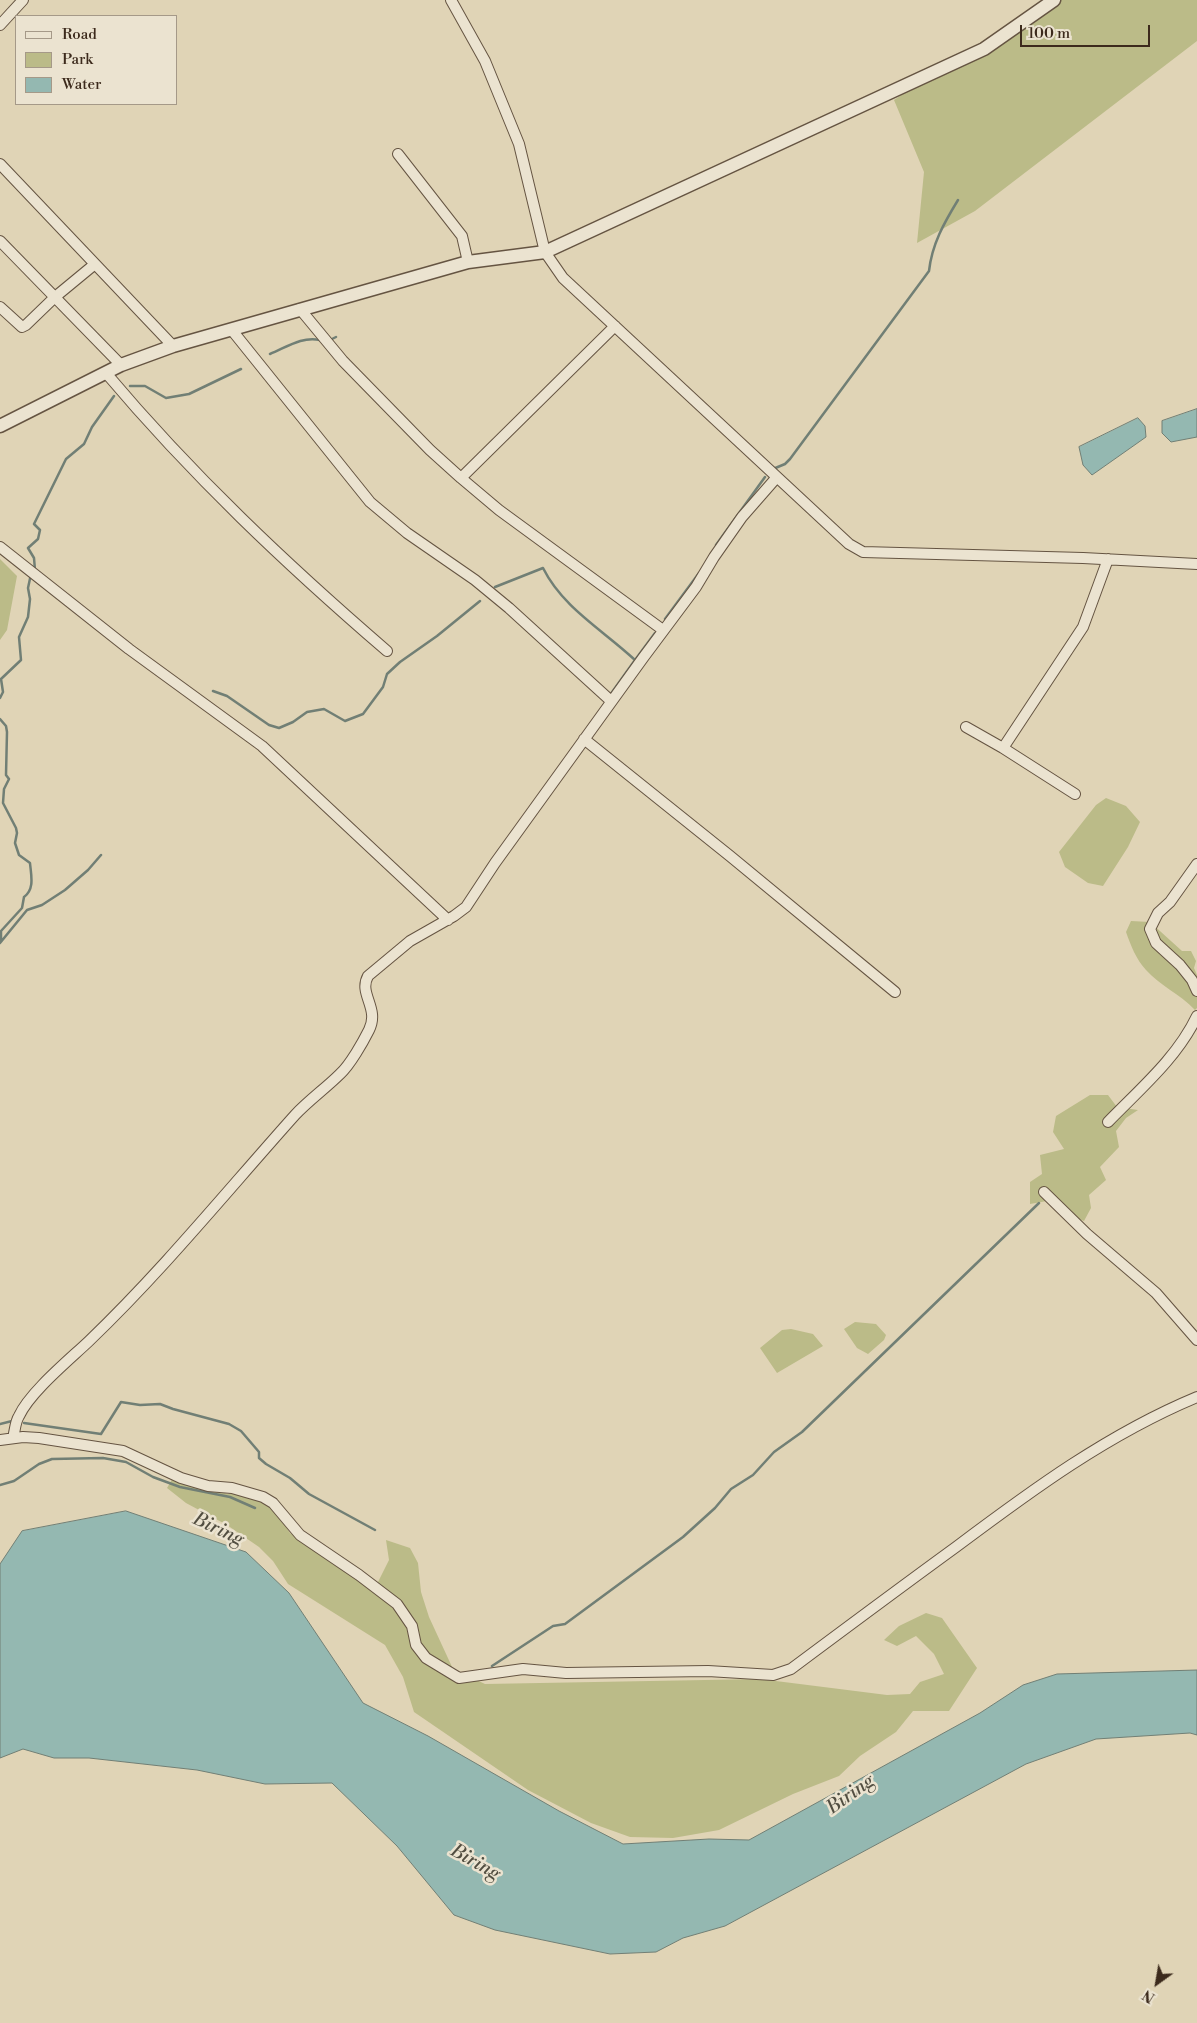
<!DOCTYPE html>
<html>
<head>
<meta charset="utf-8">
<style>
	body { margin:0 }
	#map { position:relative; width:1197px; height:2023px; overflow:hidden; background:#e0d4b6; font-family:"Libre Bodoni",serif }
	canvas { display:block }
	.legend { position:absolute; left:15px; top:15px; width:162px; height:90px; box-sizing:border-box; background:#ebe3d0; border:1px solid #a59988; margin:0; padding:6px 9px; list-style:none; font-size:15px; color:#3c2a1c }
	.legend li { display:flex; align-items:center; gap:10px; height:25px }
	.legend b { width:25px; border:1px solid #a59988 }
	.north { position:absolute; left:1132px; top:1958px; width:50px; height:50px; -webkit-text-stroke:4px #ebe3d0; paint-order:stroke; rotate:212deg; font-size:14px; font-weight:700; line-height:20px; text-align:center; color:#3c2a1c }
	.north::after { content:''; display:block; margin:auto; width:18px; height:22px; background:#3c2a1c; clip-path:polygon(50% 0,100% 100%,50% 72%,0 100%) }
	.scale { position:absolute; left:1020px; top:25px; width:130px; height:22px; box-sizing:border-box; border:2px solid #3c2a1c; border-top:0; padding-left:6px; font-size:15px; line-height:18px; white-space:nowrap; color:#3c2a1c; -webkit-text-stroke:4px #ebe3d0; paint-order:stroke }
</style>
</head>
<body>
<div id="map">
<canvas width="1197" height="2023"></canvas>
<ul class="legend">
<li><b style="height:6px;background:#ebe3d0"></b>Road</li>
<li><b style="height:14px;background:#bb8"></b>Park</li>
<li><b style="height:14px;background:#94b8b1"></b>Water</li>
</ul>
<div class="north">N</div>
<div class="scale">100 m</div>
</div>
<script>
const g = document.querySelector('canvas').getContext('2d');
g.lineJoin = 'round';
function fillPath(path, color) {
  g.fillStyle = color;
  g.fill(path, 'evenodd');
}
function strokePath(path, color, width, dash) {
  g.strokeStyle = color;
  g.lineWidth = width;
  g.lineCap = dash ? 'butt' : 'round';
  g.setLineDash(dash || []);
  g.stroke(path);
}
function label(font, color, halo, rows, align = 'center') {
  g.font = font + ' "Libre Bodoni",serif';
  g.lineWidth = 5;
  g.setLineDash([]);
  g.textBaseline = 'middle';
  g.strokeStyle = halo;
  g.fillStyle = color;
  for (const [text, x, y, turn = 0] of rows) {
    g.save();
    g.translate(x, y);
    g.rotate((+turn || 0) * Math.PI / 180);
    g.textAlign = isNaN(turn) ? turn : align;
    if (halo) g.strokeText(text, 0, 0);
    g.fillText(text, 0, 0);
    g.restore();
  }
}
const green = new Path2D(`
	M 1045,0 L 1197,0 L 1197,41 L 975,211 L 917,243 L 924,172 L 894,100 Z
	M 0,559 L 17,576 L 7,630 L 0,640 Z
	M 1106,798 L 1126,806 L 1140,822 L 1128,847 L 1103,886 L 1088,883 L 1065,867 L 1059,852 L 1096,805 Z
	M 1131,921 L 1150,922 L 1182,951 L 1191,951 L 1196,961 L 1194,968 L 1197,975 L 1197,1008 L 1195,1010 C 1180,994 1159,985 1146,970 C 1136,959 1131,946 1126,932 Z
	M 1090,1095 L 1108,1095 L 1117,1107 L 1138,1110 L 1126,1118 L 1116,1131 L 1119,1147 L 1100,1167 L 1106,1180 L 1089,1195 L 1091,1208 L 1084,1221 L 1060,1212 L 1047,1201 L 1030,1204 L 1030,1182 L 1042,1174 L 1040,1155 L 1064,1149 L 1053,1132 L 1056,1116 Z
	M 855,1322 L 876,1324 L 886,1335 L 884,1340 L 868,1354 L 857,1348 L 844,1329 Z
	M 791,1329 L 813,1334 L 823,1346 L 777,1373 L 760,1348 L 782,1330 Z
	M 174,1476 L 200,1486 L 228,1494 L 251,1490 L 275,1509 L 290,1533 L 308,1545 L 338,1559 L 378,1582 L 389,1560 L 386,1540 L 410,1548 L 418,1563 L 421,1592 L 429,1617 L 453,1669 L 485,1684 L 760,1679 L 887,1695 L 910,1694 L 920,1682 L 944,1674 L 934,1654 L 916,1636 L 897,1646 L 884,1640 L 899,1626 L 926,1613 L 942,1618 L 977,1668 L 949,1711 L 913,1711 L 896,1732 L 860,1756 L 839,1776 L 793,1794 L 719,1830 L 673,1838 L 630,1837 L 591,1823 L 528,1790 L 414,1712 L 403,1677 L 385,1645 L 288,1584 L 273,1561 L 259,1547 L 227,1525 L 186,1503 L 167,1488 Z`);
const water = new Path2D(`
	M 1197,409 L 1197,437 L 1171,442 L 1162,433 L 1162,421 Z
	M 1138,418 L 1145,426 L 1146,437 L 1092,475 L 1083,465 L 1079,447 Z
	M 126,1511 L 246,1552 L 289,1593 L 363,1703 L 428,1736 L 559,1811 L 623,1844 L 709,1839 L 749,1840 L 980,1713 L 1023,1685 L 1057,1674 L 1197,1670 L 1197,1735 L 1190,1733 L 1096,1739 L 1026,1764 L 725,1926 L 683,1938 L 656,1952 L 610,1954 L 495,1930 L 454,1915 L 397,1846 L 332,1783 L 265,1784 L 197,1770 L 89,1758 L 54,1758 L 23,1749 L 0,1758 L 0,1564 L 22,1531 Z`);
const stream = new Path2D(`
	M 330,340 L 336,337
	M 270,354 C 287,347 302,336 320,340
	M 130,386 L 145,386 L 166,398 L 189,394 L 241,369
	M 773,469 L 785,464 L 790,459 L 929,271 C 932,244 944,223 958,200
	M 716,545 L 765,477
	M 35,570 L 34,558 L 28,548 L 38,539 L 40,530 L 34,524 L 66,459 L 84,444 L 92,427 L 114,396
	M 495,587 L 543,568 C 563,608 603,630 635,660 L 655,633
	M 665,619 L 699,573
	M 213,691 L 227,696 L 269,725 L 279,728 L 293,722 L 307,712 L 324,709 L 345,721 L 363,714 L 383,687 L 387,674 L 400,662 L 437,636 L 480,601
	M 610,695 L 635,660
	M 0,698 L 3,692 L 1,679 L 21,660 L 19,637 L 28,617 L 30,599 L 28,588 L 31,574
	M 0,719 L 6,726 L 7,732 L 6,775 L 9,779 L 4,789 L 3,803 L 16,828 L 17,833 L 15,843 L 19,855 L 30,863 C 31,875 35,889 24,897 L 22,908 L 1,931 L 1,941
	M 0,943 L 27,910 L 42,905 L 65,890 L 88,870 L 101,855
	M 24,1423 L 101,1434 L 121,1402 L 140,1405 L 160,1404 L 173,1409 L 229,1424 L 241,1431 L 259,1452 L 259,1458 L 266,1464 L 290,1478 L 309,1494 L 375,1530
	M 0,1424 L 12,1421
	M 0,1485 L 14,1481 L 39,1464 L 52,1459 L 103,1458 L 126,1462 L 153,1477 L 180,1487 L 230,1497 L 255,1508
	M 492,1666 L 553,1626 L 565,1624 L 683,1537 L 715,1508 L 731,1489 L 753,1475 L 774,1452 L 802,1432 L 1039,1203`);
const minor = new Path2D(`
	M 451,0 L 485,61 L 519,144 L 545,252 L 563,278 L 849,544 L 863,552 L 1083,558 L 1197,564
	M 0,25 L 23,0
	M 398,154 L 462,236 L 468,262
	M 0,164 L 173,346
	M 0,241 L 121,365
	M 0,307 L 22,327 L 26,325 L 55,297 L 95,264
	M 300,309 L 343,361 L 430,450 L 461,478 L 499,510 L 663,630
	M 231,329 L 370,502 L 407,533 L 475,580 L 509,608 L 611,701
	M 106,373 C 192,475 286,564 387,651
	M 461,478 L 615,326
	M 0,547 L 129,649 L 262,746 L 448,920
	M 966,727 L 1003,748
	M 584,739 L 730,856 L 895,992
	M 1075,794 L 1003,748 L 1083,627 L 1108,559
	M 1197,864 L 1170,902 L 1158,913 L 1150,929 L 1156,943 L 1180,965 L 1192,980 L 1197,991
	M 1108,1122 C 1140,1089 1177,1058 1197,1016
	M 1044,1192 L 1087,1234 L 1156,1293 L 1197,1340
	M 13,1438 C 15,1431 15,1422 19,1416 C 30,1392 69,1360 89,1341 C 163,1270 227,1191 295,1115 C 309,1100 326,1088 340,1074 C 350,1065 363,1042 369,1030 C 380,1008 358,994 368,976 L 410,941 L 454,916 L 466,907 L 495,863 L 643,658 L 696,587 L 714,557 L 742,517 L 777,477
	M 0,1440 L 23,1437 L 39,1438 L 123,1451 L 181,1478 L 208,1486 L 232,1488 L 263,1497 L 273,1503 L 300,1535 L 359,1575 L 397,1604 L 412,1626 L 416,1645 L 426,1658 L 459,1678 L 523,1669 L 566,1673 L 708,1671 L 773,1675 L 791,1669 C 846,1628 901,1587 956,1547 C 1032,1490 1108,1434 1197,1397`);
const tertiary = new Path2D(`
	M 0,426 L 121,365 L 173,346 L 468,262 L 545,252 L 984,49 L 1054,0`);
const waterNames = [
	["Biring",218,1530,25],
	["Biring",851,1795,-36],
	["Biring",475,1863,29]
];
fillPath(green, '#bb8');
fillPath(water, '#94b8b1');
strokePath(water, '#717f75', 1);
strokePath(stream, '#717f75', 2.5);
strokePath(minor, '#655442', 12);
strokePath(tertiary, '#655442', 15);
strokePath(minor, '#ebe3d0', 10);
strokePath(tertiary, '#ebe3d0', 12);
label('italic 19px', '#524e41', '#ebe3d0', waterNames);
</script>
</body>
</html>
